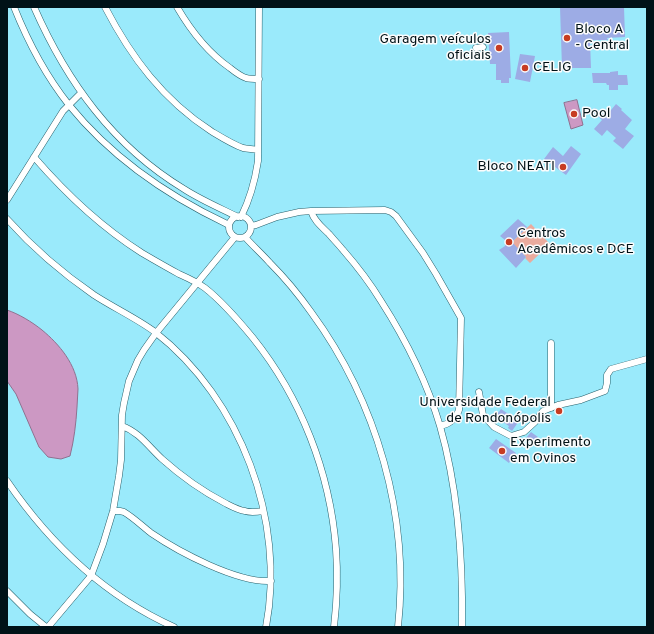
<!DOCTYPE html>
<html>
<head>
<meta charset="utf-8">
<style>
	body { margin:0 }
	#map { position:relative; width:654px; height:634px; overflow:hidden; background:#9aeafb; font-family:Overpass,sans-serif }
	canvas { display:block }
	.frame { position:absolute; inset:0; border:8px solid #001217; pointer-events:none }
</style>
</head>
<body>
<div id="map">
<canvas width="654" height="634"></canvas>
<div class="frame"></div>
</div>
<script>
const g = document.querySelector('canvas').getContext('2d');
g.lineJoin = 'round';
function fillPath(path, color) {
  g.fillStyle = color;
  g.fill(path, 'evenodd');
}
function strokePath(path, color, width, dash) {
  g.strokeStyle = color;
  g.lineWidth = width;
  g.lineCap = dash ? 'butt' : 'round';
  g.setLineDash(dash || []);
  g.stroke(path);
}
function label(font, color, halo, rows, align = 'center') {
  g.font = font + ' Overpass,sans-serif';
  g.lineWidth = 3;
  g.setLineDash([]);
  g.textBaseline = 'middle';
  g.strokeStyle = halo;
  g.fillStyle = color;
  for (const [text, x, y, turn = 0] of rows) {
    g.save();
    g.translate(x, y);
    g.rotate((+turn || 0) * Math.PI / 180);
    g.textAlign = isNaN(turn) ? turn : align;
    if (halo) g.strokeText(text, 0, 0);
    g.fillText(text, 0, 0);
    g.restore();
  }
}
const green = new Path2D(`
	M 531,224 L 550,244 L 530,263 L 525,258 L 526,257 L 513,244 L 514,240 Z`);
const water = new Path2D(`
	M 577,100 L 583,125 L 571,129 L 564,103 Z
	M 7,310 C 19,314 32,322 42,330 C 59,344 77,365 78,389 C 78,395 77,401 77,407 C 76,424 74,440 70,456 L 61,459 L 48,457 L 39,447 L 16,394 L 7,381 Z`);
const building = new Path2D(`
	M 560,7 L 624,7 L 625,37 L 607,38 L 608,40 L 590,40 L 591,68 L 562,68 Z
	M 509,32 L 511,78 L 509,78 L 509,83 L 501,83 L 501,80 L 496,80 L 496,64 L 490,64 L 488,33 Z
	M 520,54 L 535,56 L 530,82 L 515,79 Z
	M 618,71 L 618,75 L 627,75 L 628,85 L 618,85 L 618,90 L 609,90 L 609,85 L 607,85 L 606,83 L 593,83 L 592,73 L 610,73 L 610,72 Z
	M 616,104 L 622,109 L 621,110 L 632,120 L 625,129 L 634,136 L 623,149 L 613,141 L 616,138 L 607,130 L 602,136 L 594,129 L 602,120 L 592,111 L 595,108 L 606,116 Z
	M 571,146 L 581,154 L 566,175 L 544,159 L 553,147 L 563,156 Z
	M 518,219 L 527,227 L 512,242 L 526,257 L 516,268 L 499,250 L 505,246 L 505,240 L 500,236 Z
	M 501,409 L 519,421 L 512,431 L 508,428 L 509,426 L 495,417 Z
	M 531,432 L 538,437 L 534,443 L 526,438 Z
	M 496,439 L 516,453 L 515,455 L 518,457 L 513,463 L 510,461 L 509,463 L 489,448 Z`);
const minor = new Path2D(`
	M 14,7 C 28,42 46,76 69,105 C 112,158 166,195 227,224 L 229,226
	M 34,7 C 67,82 113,146 184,189 C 201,200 220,208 238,217
	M 105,7 C 131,57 163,100 211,131 C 221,137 232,144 243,148 C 248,149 253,149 258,150
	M 177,7 C 191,31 207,52 230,68 C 235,72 240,76 246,78 C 250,79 254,79 259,79
	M 476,48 L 483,47
	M 34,157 C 66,194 101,227 142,253 C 154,260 166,267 179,274 C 188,278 197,282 205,288 C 223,302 239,321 253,338 C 301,398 330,472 336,549 C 338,575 337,601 334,627
	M 7,200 L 63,111 L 81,93
	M 311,211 C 314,221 322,227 329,234 C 334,240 339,245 343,250 C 357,266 370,283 381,301 C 406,340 427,382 440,426 C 459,492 463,560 462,627
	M229 227a11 11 0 1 1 22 0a11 11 0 1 1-22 0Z
	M 241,217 C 250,199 255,181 258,161 L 259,7
	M 7,219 C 33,248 62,273 94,295 C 114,308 136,318 155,332 C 241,399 286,521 266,627
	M 251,226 L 256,225 L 277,217 L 299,212 L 311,211 L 385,210 L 391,212 L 396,216 L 423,253 L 436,274 L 461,318 L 459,410 C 456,419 450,424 440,426
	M 245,237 C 253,246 262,254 270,263 C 285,278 299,295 311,312 C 377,402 410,516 398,627
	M 479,392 L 483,415 L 494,427 L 511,436 L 524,432 L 535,422 L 543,411 L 558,405 L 581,400 L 605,391 L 607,383 L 607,375 L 611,369 L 647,359
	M 551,408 L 551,343
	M 122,426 C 139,432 149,447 162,459 C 181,476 202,491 225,503 C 231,506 238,510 245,511 C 251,513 257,512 263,511
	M 7,481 C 50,544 103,595 174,627
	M 113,511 L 120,511 L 124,512 C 134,518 142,526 151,533 C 179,552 237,583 271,581
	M 7,591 L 30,614 L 46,627
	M 48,627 L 91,576 L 103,544 L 113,511 L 119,476 L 121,460 L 122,415 L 124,403 L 129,381 L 138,360 L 144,350 L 156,333 L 235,237`);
const markers = [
	[567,38,4,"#c73c22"],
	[499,48,4,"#c73c22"],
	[525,68,4,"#c73c22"],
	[574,114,4,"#c73c22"],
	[563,167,4,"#c73c22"],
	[509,242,4,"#c73c22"],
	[559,411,4,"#c73c22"],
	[502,451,4,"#c73c22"]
];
const poiNames = [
	["Bloco A",575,30],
	["- Central",575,46],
	["Garagem veículos",491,40,"right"],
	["oficiais",491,56,"right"],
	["CELIG",533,68],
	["Pool",582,114],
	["Bloco NEATI",555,167,"right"],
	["Centros",517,234],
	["Acadêmicos e DCE",517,250],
	["Universidade Federal",551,403,"right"],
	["de Rondonópolis",551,419,"right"],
	["Experimento",510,443],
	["em Ovinos",510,459]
];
fillPath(green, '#eaab9e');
fillPath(water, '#cc98c3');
strokePath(water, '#8f708f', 1);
fillPath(building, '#9dace5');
strokePath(minor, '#28606b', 7);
strokePath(minor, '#fff', 6);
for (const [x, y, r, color] of markers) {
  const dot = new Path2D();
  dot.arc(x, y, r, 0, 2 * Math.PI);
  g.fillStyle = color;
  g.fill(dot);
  strokePath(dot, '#fcfcfc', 1.5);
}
label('14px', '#001217', '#fcfcfc', poiNames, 'left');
</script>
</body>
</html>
